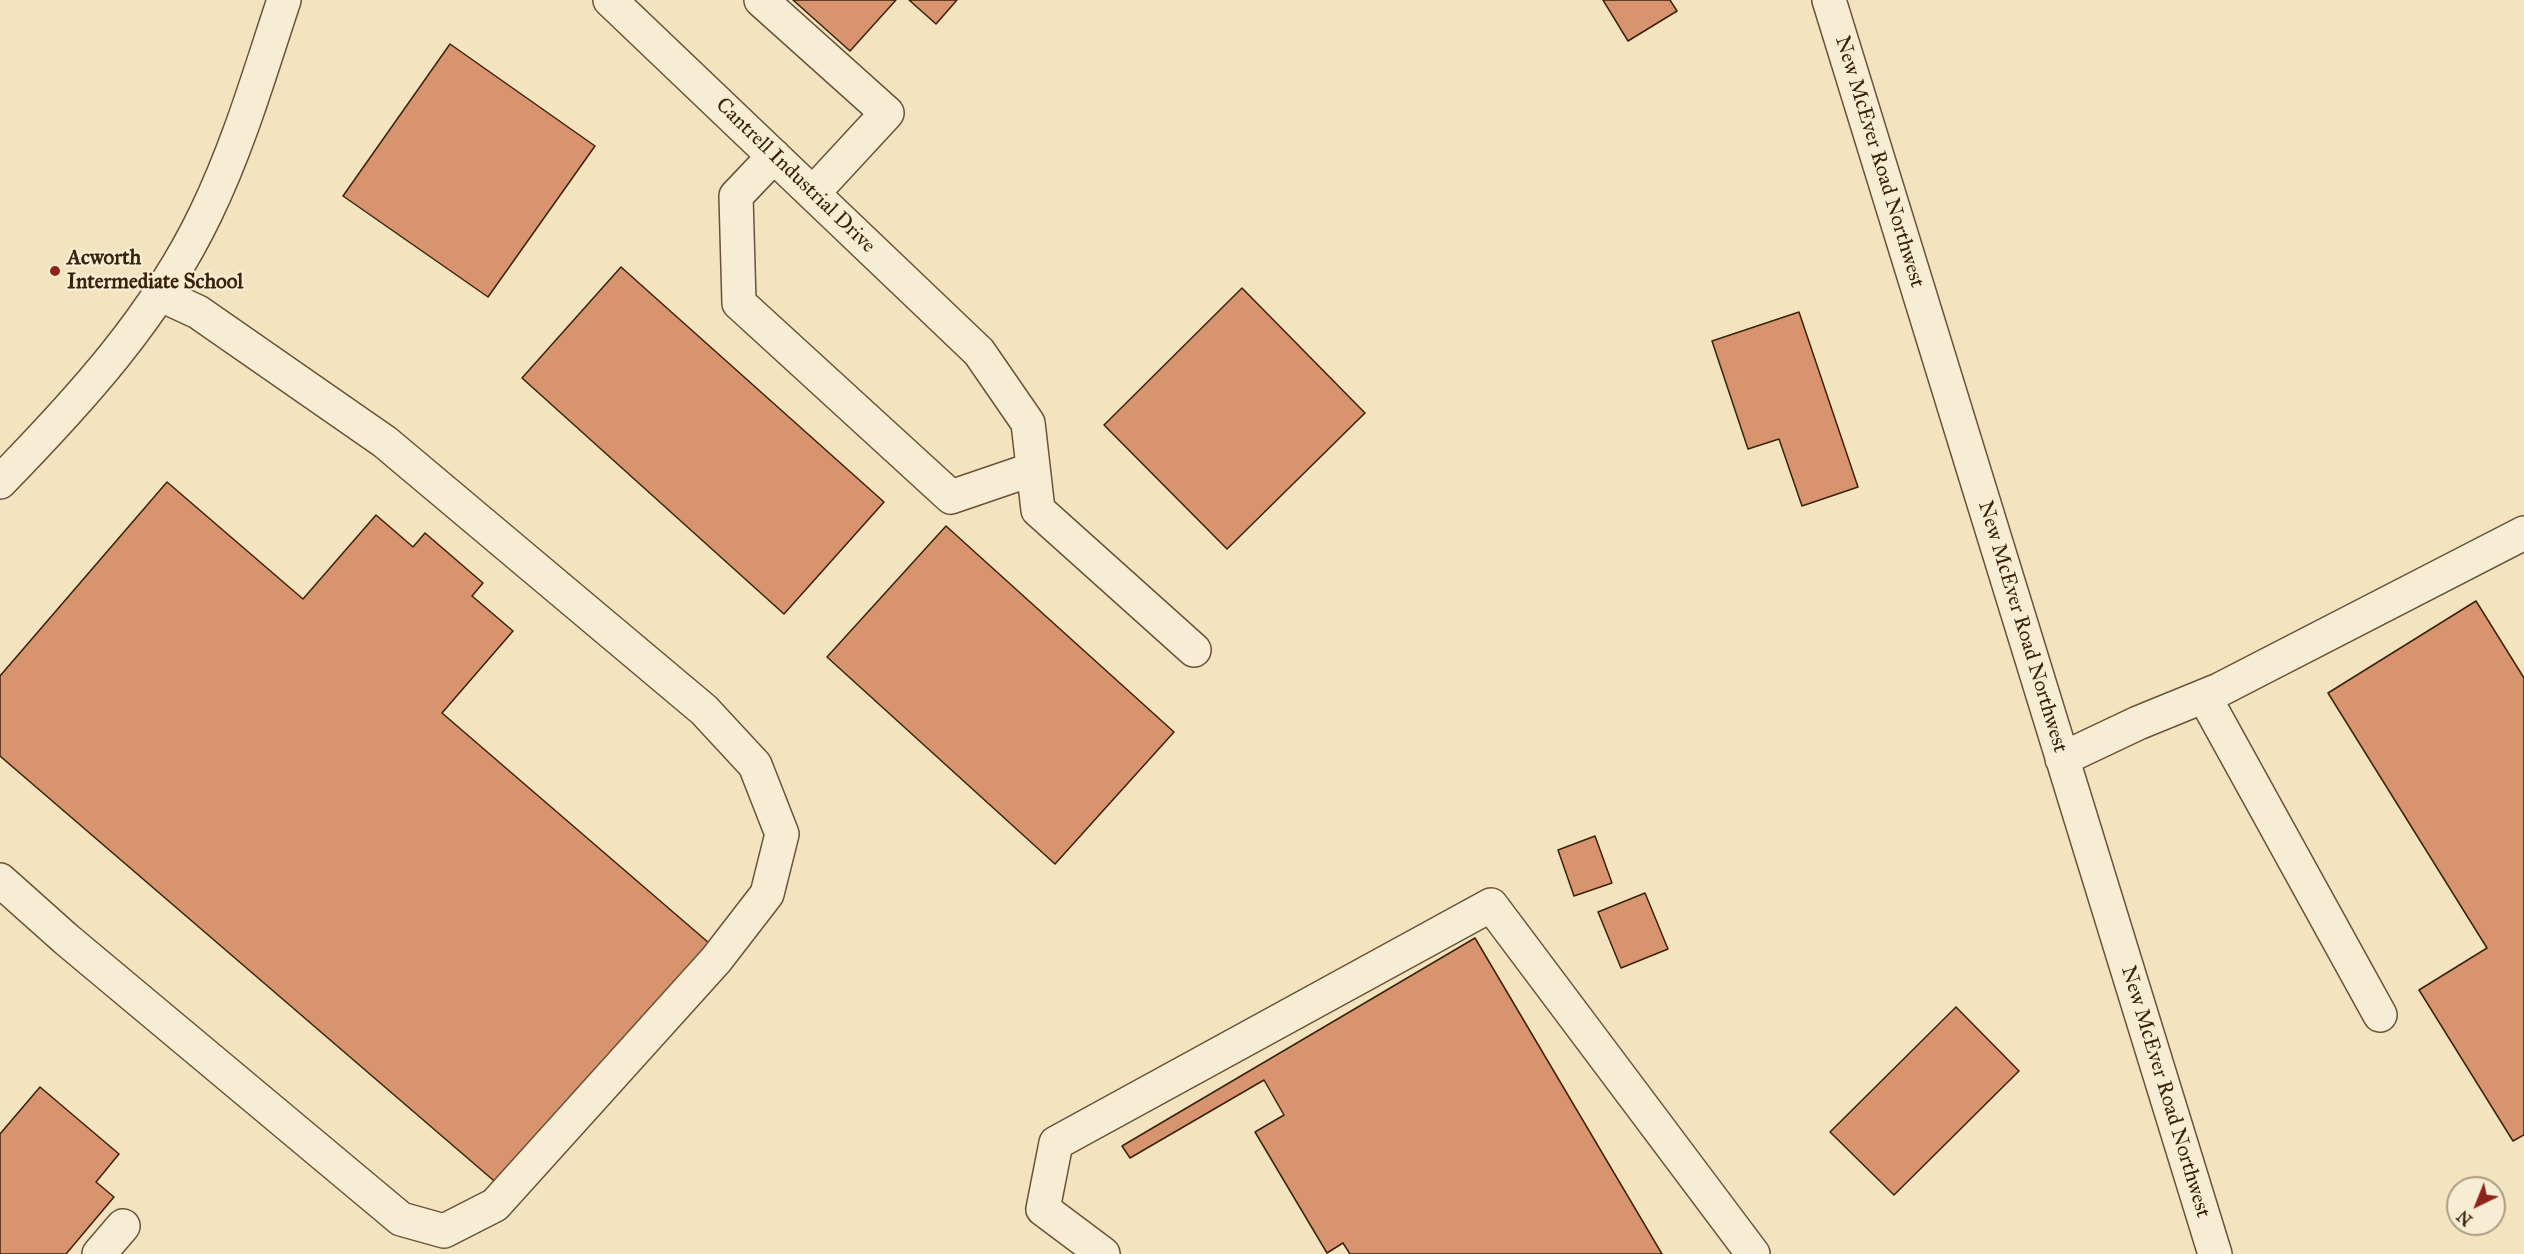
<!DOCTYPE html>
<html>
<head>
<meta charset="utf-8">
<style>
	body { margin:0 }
	#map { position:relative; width:2524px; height:1254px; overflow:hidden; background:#f3e4bf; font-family:"IM FELL Great Primer",serif }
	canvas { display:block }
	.north { position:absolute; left:2446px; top:1176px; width:60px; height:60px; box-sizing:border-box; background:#f7edd5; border:2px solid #ac9c84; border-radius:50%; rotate:223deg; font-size:16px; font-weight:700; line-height:24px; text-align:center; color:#3b220b }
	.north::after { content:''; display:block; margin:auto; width:21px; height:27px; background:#8f2418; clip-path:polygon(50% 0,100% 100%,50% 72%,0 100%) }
</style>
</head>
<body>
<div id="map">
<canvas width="2524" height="1254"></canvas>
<div class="north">N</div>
</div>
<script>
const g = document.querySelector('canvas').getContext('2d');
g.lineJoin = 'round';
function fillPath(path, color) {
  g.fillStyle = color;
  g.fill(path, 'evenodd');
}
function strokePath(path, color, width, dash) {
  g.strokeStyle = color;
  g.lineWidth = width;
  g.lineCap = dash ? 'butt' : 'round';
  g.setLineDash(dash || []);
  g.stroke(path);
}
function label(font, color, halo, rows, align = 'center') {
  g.font = font + ' "IM FELL Great Primer",serif';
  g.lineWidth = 4.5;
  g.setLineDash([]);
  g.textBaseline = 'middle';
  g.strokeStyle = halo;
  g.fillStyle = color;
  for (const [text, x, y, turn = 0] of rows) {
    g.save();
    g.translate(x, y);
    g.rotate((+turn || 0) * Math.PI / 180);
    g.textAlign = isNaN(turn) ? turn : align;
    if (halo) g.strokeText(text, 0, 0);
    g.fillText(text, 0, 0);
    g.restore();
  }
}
const building = new Path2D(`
	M 793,0 L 896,0 L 850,51 Z
	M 909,0 L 957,0 L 936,24 Z
	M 1603,0 L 1670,0 L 1677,11 L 1628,41 Z
	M 450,44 L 595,146 L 488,297 L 343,196 Z
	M 621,267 L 884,502 L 784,614 L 522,378 Z
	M 1242,288 L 1365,413 L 1227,549 L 1104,425 Z
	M 1799,312 L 1858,487 L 1802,506 L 1779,439 L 1748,449 L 1712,341 Z
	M 167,482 L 303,599 L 376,515 L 413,547 L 425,533 L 483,583 L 472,596 L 513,631 L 442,713 L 709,943 L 500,1186 L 0,756 L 0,676 Z
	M 946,526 L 1174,732 L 1055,864 L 827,657 Z
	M 2476,601 L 2524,678 L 2524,1135 L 2513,1141 L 2419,990 L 2487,948 L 2328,693 Z
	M 1595,836 L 1612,883 L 1574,896 L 1558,850 Z
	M 1645,893 L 1668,949 L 1621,968 L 1598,912 Z
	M 1475,938 L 1662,1254 L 1350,1254 L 1343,1243 L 1327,1253 L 1255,1132 L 1284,1115 L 1264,1080 L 1130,1158 L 1122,1146 Z
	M 1956,1007 L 2019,1071 L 1894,1195 L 1830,1132 Z
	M 40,1087 L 119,1154 L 96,1182 L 114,1197 L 66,1254 L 0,1254 L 0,1134 Z`);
const minor = new Path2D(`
	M 610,0 L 979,352 L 1028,423 L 1038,510 L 1194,650
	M 761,0 L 887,113 L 813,193
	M 1829,0 L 2215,1254
	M 774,156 L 736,196 L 739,303 L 951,497 L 1033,469
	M 0,482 C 79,401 157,316 206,213 C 239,145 260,72 284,0
	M 2204,696 L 2380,1015
	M 2062,759 L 2138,723 L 2219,690 L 2524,533
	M 0,880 L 66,939 L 401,1219 L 444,1231 L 495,1205 L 716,960 L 767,894 L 782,834 L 755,765 L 704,710 L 385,442 L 198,312 L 159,294
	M 99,1254 L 123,1226
	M 1103,1254 L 1043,1209 L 1056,1143 L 1491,905 L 1753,1254`);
const markers = [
	[55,271,6,"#8f2418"]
];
const streetNames = [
	["New McEver Road Northwest",1879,162,73],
	["Cantrell Industrial Drive",795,176,44],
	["New McEver Road Northwest",2022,627,73],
	["New McEver Road Northwest",2165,1092,73]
];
const poiNames = [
	["Acworth",67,259],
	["Intermediate School",67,283]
];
fillPath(building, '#d8946f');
strokePath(building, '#3b220b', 1.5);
strokePath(minor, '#695238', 36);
strokePath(minor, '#f7edd5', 33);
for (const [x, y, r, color] of markers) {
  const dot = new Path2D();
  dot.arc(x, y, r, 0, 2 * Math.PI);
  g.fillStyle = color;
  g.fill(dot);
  strokePath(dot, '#f7edd5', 2);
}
label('21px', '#3b220b', '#f7edd5', streetNames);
label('bold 21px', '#3b220b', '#f7edd5', poiNames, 'left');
</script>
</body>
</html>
